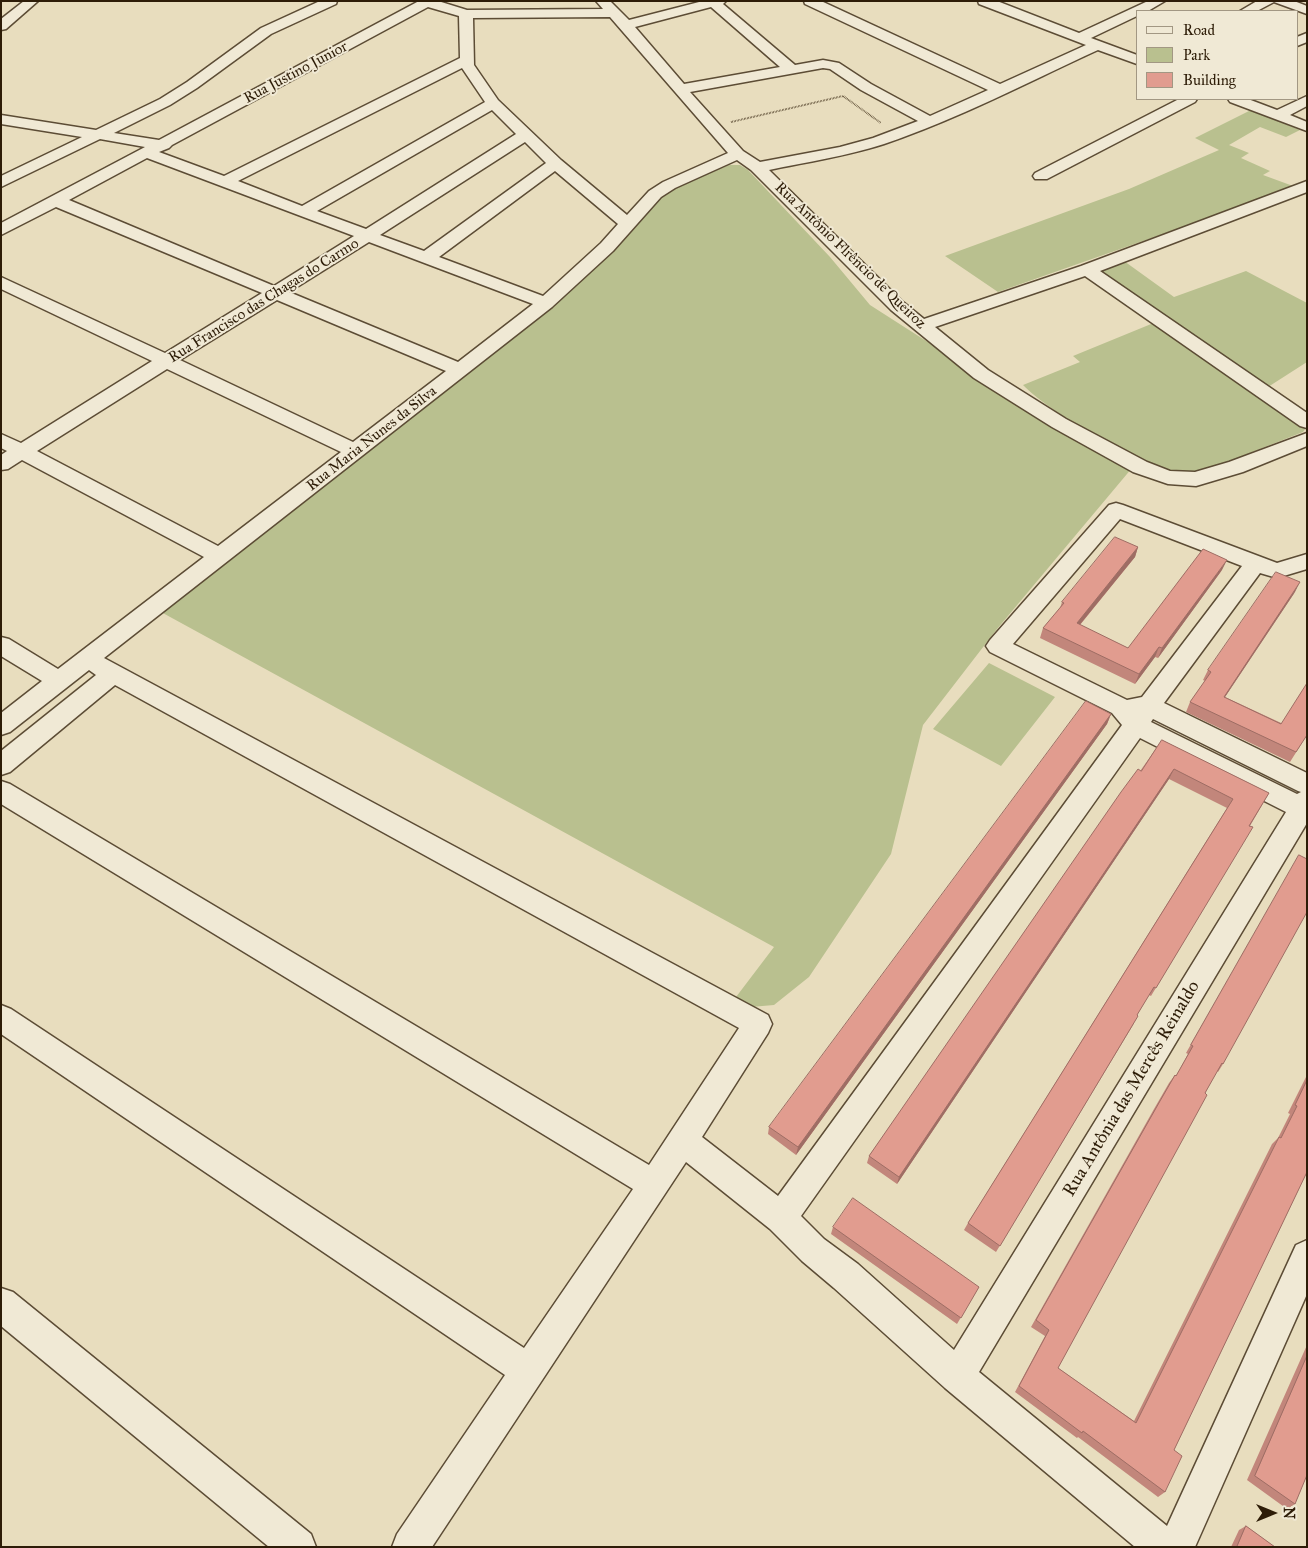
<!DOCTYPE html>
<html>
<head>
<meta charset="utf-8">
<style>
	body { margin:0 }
	#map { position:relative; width:1308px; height:1548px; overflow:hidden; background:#e8ddbe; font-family:"IM FELL Great Primer",serif }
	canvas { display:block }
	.frame { position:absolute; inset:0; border:2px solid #2d1c07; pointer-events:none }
	.legend { position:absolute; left:1136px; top:10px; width:162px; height:90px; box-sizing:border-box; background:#f0e9d5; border:1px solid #a29783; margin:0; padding:6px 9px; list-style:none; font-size:15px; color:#2d1c07 }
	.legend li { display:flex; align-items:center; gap:10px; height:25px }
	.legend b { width:25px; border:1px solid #a29783 }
	.north { position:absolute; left:1248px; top:1488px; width:50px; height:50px; -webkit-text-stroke:4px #f0e9d5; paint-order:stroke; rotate:90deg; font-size:14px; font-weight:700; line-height:20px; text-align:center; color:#2d1c07 }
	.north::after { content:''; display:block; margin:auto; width:18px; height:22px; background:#2d1c07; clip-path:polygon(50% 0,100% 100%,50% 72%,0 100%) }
</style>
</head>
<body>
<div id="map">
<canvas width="1308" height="1548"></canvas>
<div class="frame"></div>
<ul class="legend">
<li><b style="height:6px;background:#f0e9d5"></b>Road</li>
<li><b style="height:14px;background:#b9c08f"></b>Park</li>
<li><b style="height:14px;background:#e19c8f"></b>Building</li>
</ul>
<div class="north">N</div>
</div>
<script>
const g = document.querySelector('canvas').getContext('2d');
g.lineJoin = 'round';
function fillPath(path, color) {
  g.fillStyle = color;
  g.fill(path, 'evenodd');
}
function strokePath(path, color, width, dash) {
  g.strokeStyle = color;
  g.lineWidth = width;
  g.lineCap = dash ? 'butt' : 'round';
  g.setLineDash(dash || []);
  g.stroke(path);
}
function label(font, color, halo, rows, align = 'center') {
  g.font = font + ' "IM FELL Great Primer",serif';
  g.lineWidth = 4;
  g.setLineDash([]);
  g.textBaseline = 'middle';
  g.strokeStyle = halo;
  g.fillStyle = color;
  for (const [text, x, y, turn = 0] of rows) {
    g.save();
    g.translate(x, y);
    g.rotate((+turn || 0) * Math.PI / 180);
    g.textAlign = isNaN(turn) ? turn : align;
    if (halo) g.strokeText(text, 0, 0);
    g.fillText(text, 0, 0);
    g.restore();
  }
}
const green = new Path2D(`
	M 1251,110 L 1300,130 L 1286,137 L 1260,127 L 1229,145 L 1249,153 L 1241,158 L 1270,171 L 1263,175 L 1293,186 L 1200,221 L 998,292 L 945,256 L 1129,189 L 1219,150 L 1195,138 Z
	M 729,165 L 740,165 L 748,170 L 830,257 L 870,305 L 934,346 L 1021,408 L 1083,444 L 1132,468 L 997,629 L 923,725 L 891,854 L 809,977 L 774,1005 L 739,1008 L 733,1001 L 774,947 L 161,612 L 516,336 L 627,235 L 643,212 L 667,190 Z
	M 1124,261 L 1174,297 L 1246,271 L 1307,303 L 1307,362 L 1268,387 L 1094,272 Z
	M 1156,322 L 1303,425 L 1306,428 L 1303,432 L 1199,473 C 1194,474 1188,475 1183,475 C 1148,473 1048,411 1023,385 L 1080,362 L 1073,356 Z
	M 989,663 L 1055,697 L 1001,766 L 933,729 Z`);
const path = new Path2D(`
	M 731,122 L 843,96 L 881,123`);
const minor = new Path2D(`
	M 24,1 L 38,1 L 6,29 L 1,30 L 1,19 Z
	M 320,1 L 337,1 L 336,4 L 271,34 L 197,88 L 170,105 L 114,133 L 159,140 L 419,1 L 438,1 L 467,10 L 603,9 L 596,1 L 610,1 L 629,20 L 703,1 L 726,1 L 723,4 L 795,65 L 823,60 L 839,63 L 871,84 L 930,116 L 988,90 L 805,4 L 804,1 L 821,1 L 1000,84 L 1086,45 L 979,4 L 978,1 L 997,1 L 1079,33 L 1148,1 L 1165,1 L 1148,11 L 1137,11 L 1137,16 L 1091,38 L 1137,55 L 1137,64 L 1098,50 C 1028,82 958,119 884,144 C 847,156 807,162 769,170 L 903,302 L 924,319 L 1081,266 L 1307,181 L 1307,192 L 1100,271 L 1307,413 L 1307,428 L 1300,426 L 1085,276 L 935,327 L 988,370 L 1066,419 L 1147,462 L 1170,471 L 1195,472 L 1229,462 L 1307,433 L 1307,446 L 1243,472 L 1196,486 L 1168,484 L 1133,472 L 1052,427 L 974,378 L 891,310 L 751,170 L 737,160 L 675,188 L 661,197 L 613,251 L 552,307 L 104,658 L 768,1015 L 772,1024 L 768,1033 L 702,1137 L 778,1196 L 1122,725 L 1112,713 L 990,652 L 986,646 L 990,640 L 1109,505 L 1116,503 L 1123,505 L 1277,563 L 1307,554 L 1307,569 L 1277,578 L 1260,573 L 1164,703 L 1307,773 L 1307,823 L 979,1372 L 1167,1526 L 1296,1245 L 1307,1240 L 1307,1294 L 1195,1547 L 1135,1547 L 945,1388 L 834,1288 L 802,1261 L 770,1229 L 686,1162 L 432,1547 L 392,1547 L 397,1534 L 505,1375 L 1,1034 L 1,1005 L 11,1009 L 524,1348 L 633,1189 L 1,804 L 1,781 L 10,784 L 649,1165 L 739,1028 L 115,685 L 10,772 L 1,775 L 1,751 L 96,675 L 89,670 L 10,732 L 1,735 L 1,713 L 42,681 L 1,656 L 1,637 L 9,639 L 58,669 L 204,557 L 22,460 L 8,469 L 1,470 L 1,455 L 7,451 L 1,448 L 1,434 L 21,443 L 152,361 L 1,289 L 1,277 L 165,353 L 262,293 L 56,207 L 1,235 L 1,223 L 145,147 L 100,139 L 1,187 L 1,176 L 82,137 L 1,124 L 1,115 L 96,130 L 160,99 L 187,82 L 261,28 ZM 428,7 L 459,16 L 460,58 L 224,176 L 159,152 L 169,148 L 172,145 ZM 711,7 L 780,67 L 684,84 L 635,27 ZM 610,17 L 728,153 L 663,182 L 649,191 L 627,215 L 561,160 L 498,100 L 474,65 L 473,18 ZM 462,68 L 485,102 L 302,206 L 238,181 ZM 823,68 L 830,69 L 861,90 L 918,121 L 873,138 L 840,147 L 760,162 L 743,151 L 690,92 ZM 492,110 L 516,134 L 366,229 L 317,211 ZM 525,142 L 546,163 L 424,251 L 380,235 ZM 147,158 L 354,236 L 274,286 L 69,200 ZM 555,171 L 618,224 L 601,243 L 543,296 L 439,257 ZM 369,242 L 533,304 L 458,362 L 289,292 ZM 277,300 L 446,371 L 353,442 L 180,360 ZM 167,369 L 341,452 L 218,546 L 37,451 ZM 1120,519 L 1242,566 L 1142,697 L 1127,700 L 1013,644 ZM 1153,719 L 1298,791 L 1301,792 L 1297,794 L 1151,722 ZM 1140,738 L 1286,812 L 954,1350 L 858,1264 L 824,1239 L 801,1216 Z
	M 1257,1 L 1294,1 L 1307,6 L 1307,14 L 1274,2 L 1257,11 L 1240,11 Z
	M 1307,33 L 1307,42 L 1297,46 L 1297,37 Z
	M 1307,96 L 1307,106 L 1290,115 L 1307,122 L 1307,131 L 1230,102 L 1228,99 L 1248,99 L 1277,110 Z
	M 1179,99 L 1197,99 L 1195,102 L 1047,179 L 1035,179 L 1033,176 L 1035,173 Z
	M 1,1288 L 13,1292 L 311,1534 L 316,1547 L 269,1547 L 1,1326 Z`);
const wall = new Path2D(`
	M 1138,547 L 1135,557 L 1080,625 L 1128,648 L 1222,570 L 1158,658 L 1155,657 L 1135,684 L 1040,638 L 1043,628 L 1060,608 L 1062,602 Z
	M 1295,592 L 1225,697 L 1307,735 L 1290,762 L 1186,712 L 1190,702 L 1205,681 L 1203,680 L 1208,670 Z
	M 1111,714 L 1107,724 L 796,1155 L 768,1134 L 769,1127 Z
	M 1162,740 L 1269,793 L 1250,826 L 1238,851 L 1151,996 L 1149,995 L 1137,1015 L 1133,1025 L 996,1252 L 964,1230 L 968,1223 L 1227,808 L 1169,779 L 897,1184 L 867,1163 L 869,1156 Z
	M 1299,855 L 1223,1064 L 1218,1072 L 1217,1071 L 1058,1368 L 1134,1421 L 1272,1144 L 1278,1138 L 1290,1114 L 1288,1113 L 1307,1075 L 1307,1172 L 1174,1450 L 1165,1492 L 1158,1497 L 1078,1437 L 1077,1438 L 1015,1392 L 1045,1336 L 1031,1327 L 1154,1109 L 1169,1083 L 1175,1075 L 1176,1076 L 1188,1054 L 1186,1053 Z
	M 833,1227 L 979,1287 L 957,1324 L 831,1234 Z
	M 1307,1345 L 1307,1475 L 1295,1504 L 1287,1509 L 1247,1480 Z
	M 1246,1526 L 1275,1547 L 1231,1547 L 1239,1530 Z`);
const shadedWall = new Path2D(`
	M 1138,547 L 1135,557 L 1073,633 L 1077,623 Z
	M 1227,560 L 1222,570 L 1158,658 L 1162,648 Z
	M 1300,582 L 1295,592 L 1219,706 L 1224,697 Z
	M 1159,647 L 1155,657 L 1135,684 L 1139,674 Z
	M 1111,714 L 1107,724 L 796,1155 L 798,1147 Z
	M 1174,769 L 1169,779 L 897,1184 L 899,1177 Z`);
const building = new Path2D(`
	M 1115,537 L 1138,547 L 1077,623 L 1128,648 L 1203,549 L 1227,560 L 1162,648 L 1159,647 L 1139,674 L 1043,628 L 1064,603 L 1062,602 Z
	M 1276,572 L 1300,582 L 1224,697 L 1281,724 L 1307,683 L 1307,735 L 1296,752 L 1190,702 L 1211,672 L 1208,670 Z
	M 1086,701 L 1111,714 L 798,1147 L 769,1127 Z
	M 1162,740 L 1269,793 L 1249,826 L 1253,827 L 1244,842 L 1156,988 L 1154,987 L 1137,1015 L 1138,1016 L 1000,1246 L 968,1223 L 1233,799 L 1174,769 L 899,1177 L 869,1156 L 1121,792 L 1138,769 L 1141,771 Z
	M 1299,855 L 1307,859 L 1307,912 L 1223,1064 L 1222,1063 L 1205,1093 L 1207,1095 L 1058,1368 L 1136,1423 L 1279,1137 L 1281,1138 L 1297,1106 L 1295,1105 L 1307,1080 L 1307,1172 L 1174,1450 L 1182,1456 L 1165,1492 L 1083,1431 L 1082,1433 L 1019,1386 L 1049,1330 L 1036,1320 L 1160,1101 L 1175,1075 L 1176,1076 L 1193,1046 L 1191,1045 Z
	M 853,1198 L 979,1287 L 961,1318 L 833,1227 Z
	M 1307,1356 L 1307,1475 L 1295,1504 L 1255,1476 Z
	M 1246,1526 L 1275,1547 L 1237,1547 Z`);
const farStreetnames = [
	["Rua Justino Junior",296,73,-28],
	["Rua Antônio Flrêncio de Queiroz",850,256,44],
	["Rua Francisco das Chagas do Carmo",264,301,-32],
	["Rua Maria Nunes da Silva",372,439,-38]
];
const streetNames = [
	["Rua Antônia das Mercês Reinaldo",1132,1089,-59]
];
fillPath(green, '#b9c08f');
strokePath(minor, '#5c4c35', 3);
strokePath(path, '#2d1c07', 2, [0.5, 1]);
fillPath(minor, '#f0e9d5');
fillPath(wall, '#c2867b');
fillPath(shadedWall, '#9e6d64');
fillPath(building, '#e19c8f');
strokePath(building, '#9e6d64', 1);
label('15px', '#2d1c07', '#f0e9d5', farStreetnames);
label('18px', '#2d1c07', '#f0e9d5', streetNames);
</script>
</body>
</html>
